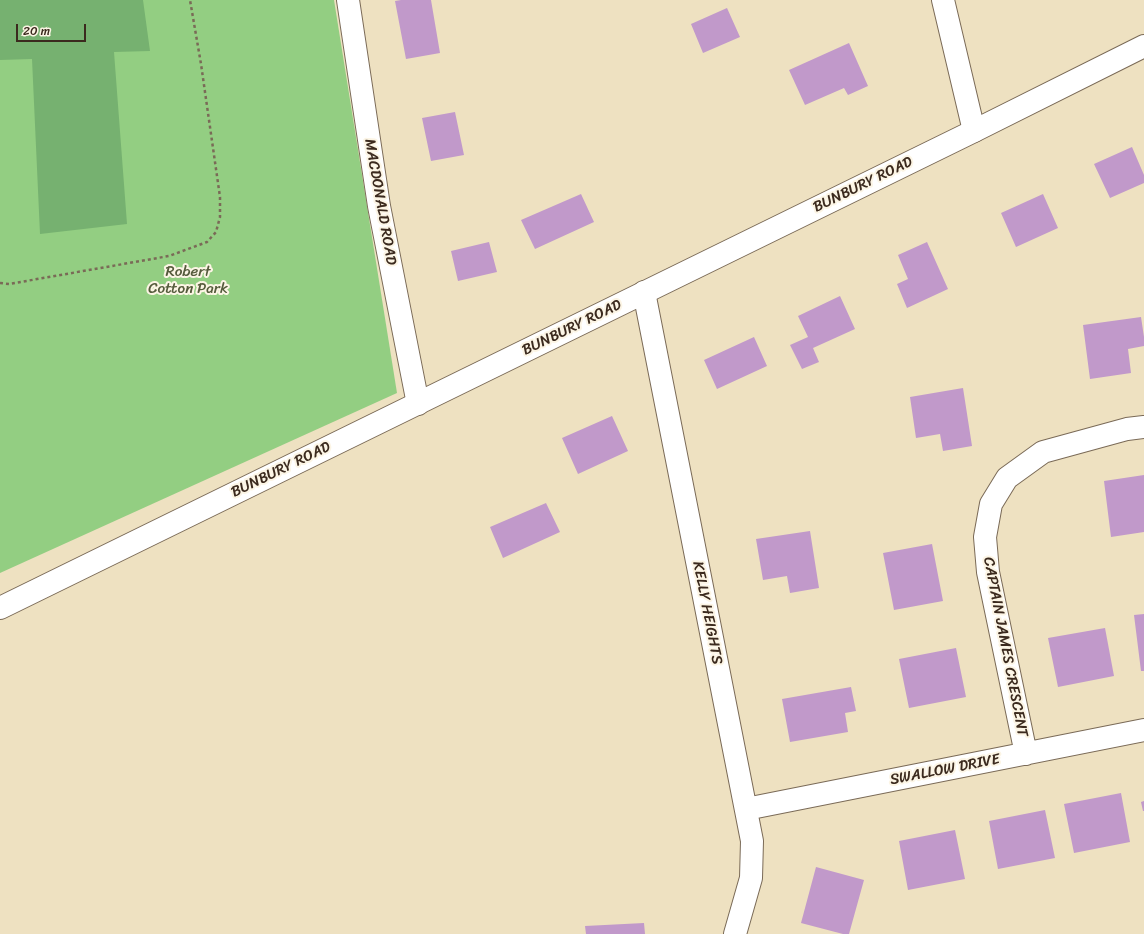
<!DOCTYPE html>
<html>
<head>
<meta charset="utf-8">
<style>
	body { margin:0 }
	#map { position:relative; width:1144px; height:934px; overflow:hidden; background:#eee1c1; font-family:Sriracha,sans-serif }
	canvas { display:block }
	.scale { position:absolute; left:16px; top:24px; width:70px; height:18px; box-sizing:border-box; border:2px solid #3b2a1e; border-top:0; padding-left:5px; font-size:12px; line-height:14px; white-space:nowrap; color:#3b2a1e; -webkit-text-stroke:3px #fcf5e5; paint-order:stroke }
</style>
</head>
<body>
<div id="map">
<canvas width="1144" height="934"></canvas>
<div class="scale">20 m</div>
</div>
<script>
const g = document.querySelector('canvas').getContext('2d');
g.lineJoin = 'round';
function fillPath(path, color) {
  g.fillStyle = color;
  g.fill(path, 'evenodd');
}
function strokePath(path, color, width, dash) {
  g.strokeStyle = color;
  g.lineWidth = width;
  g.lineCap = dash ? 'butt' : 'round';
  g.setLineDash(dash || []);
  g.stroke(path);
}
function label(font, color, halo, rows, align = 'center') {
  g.font = font + ' Sriracha,sans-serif';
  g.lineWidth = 4;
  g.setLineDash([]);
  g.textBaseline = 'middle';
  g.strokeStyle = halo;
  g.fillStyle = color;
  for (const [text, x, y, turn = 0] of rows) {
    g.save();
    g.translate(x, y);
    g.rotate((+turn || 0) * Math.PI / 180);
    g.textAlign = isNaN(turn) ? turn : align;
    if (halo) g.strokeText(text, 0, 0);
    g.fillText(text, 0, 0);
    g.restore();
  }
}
const green = new Path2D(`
	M 0,0 L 334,0 L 397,393 L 0,573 Z`);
const forest = new Path2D(`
	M 0,0 L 143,0 L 150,51 L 114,52 L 127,224 L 40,234 L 32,59 L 0,60 Z`);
const building = new Path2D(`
	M 401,0 L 431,0 L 440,53 L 406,59 L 395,1 Z
	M 727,8 L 740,37 L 703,53 L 691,24 Z
	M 849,43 L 868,86 L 848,95 L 844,88 L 805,105 L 789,70 Z
	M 455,112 L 464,155 L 431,161 L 422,118 Z
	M 1132,147 L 1144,175 L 1144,183 L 1110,198 L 1094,164 Z
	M 581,194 L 594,222 L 535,249 L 521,220 Z
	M 1043,194 L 1058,228 L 1016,247 L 1001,213 Z
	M 489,242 L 497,272 L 458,281 L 451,251 Z
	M 927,242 L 948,289 L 907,308 L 897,284 L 908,279 L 898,255 Z
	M 840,296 L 855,329 L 813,348 L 819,362 L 802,369 L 790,345 L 808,337 L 798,316 Z
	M 1141,317 L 1144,337 L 1144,346 L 1128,349 L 1131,373 L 1090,379 L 1083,325 Z
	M 754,337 L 767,366 L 717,389 L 704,360 Z
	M 963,388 L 972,446 L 943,451 L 940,434 L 916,438 L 910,397 Z
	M 612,416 L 628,451 L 578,474 L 562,438 Z
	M 1144,475 L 1144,532 L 1111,537 L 1104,481 Z
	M 546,503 L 560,532 L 503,558 L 490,527 Z
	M 810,531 L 819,588 L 790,593 L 787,576 L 763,580 L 756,539 Z
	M 932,544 L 943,601 L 894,610 L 883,553 Z
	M 1144,614 L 1144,671 L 1141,671 L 1134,615 Z
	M 1105,628 L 1114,676 L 1058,687 L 1048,638 Z
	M 956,648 L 966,697 L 909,708 L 899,659 Z
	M 851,687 L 856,711 L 845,713 L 848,732 L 790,742 L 782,699 Z
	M 1121,793 L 1130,842 L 1074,853 L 1064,804 Z
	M 1144,801 L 1144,811 L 1143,811 L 1141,802 Z
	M 1045,810 L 1055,858 L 998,869 L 989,821 Z
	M 955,830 L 965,879 L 908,890 L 899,841 Z
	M 816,867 L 864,880 L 849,934 L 843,934 L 801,923 Z
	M 644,923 L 645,934 L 586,934 L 585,926 Z`);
const path = new Path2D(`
	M 0,283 L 9,284 L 169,256 L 207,242 L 216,232 L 220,217 L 220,197 L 201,64 L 190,0`);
const minor = new Path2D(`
	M 348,0 L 379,206 L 418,404
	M 943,0 L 974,131
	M 644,292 L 752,841 L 751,878 L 735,934
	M 1026,754 L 988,572 L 985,537 L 991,504 L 1007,478 L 1043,452 L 1127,429 L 1144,427
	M 746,809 L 1144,730`);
const major = new Path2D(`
	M 0,608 L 974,131 L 1144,46`);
const streetNames = [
	["BUNBURY ROAD",863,185,-26],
	["MACDONALD ROAD",380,202,80],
	["BUNBURY ROAD",572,328,-26],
	["BUNBURY ROAD",281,470,-26],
	["KELLY HEIGHTS",707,613,79],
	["CAPTAIN JAMES CRESCENT",1005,647,79],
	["SWALLOW DRIVE",945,770,-11]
];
const parkNames = [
	["Robert",188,272],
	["Cotton Park",188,289]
];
fillPath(green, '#93ce82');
fillPath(forest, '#76b170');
fillPath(building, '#c199ca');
strokePath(minor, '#7a6a57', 24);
strokePath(major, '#7a6a57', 24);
strokePath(path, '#7a6a57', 2.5, [3, 3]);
strokePath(minor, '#fff', 22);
strokePath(major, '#fff', 22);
label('15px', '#3b2a1e', '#fcf5e5', streetNames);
label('15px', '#555b3c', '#fcf5e5', parkNames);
</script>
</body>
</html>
